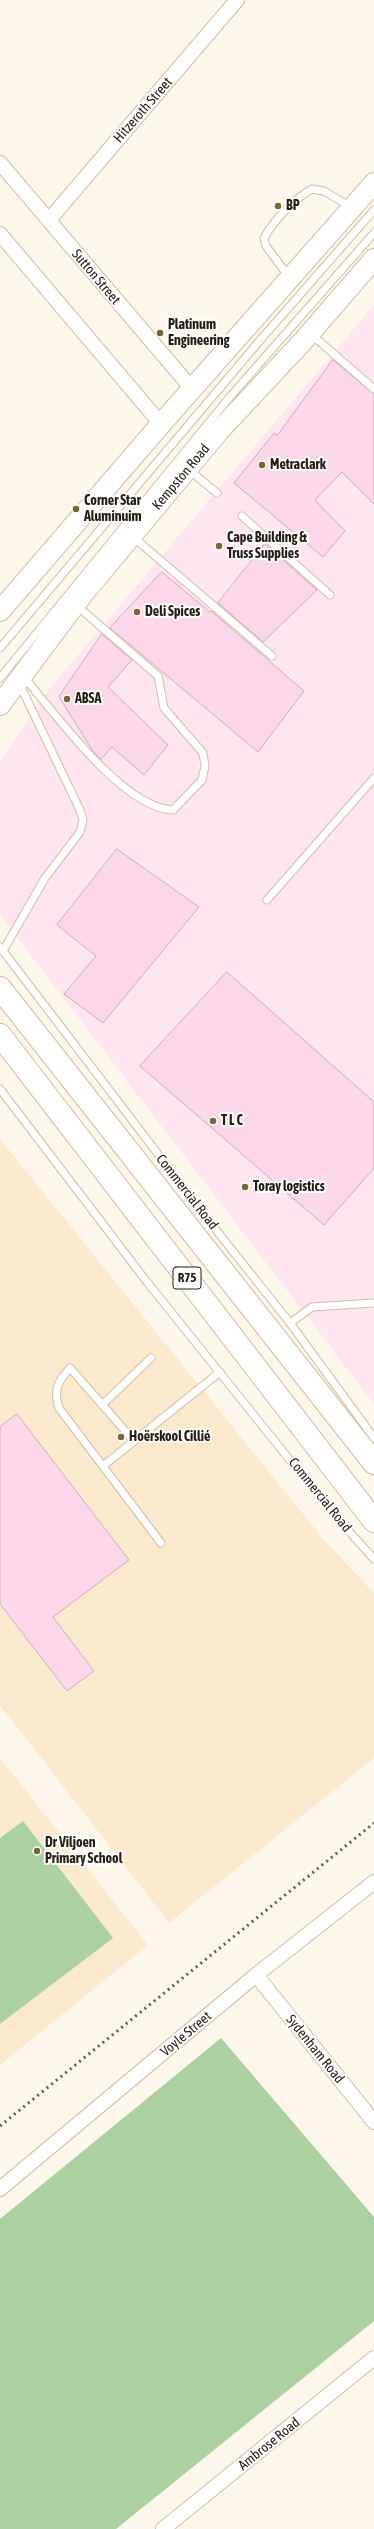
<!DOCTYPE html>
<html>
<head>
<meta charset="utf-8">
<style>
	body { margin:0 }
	canvas { display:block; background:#fdf6eb }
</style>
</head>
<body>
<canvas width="374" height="2529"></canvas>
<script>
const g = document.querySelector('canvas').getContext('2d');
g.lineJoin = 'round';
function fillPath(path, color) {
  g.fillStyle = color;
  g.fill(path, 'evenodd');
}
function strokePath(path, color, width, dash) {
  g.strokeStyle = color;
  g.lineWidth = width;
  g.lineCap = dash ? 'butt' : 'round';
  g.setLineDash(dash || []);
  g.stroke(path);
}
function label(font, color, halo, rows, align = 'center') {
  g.font = font + ' "Asap Condensed",sans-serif';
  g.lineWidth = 4;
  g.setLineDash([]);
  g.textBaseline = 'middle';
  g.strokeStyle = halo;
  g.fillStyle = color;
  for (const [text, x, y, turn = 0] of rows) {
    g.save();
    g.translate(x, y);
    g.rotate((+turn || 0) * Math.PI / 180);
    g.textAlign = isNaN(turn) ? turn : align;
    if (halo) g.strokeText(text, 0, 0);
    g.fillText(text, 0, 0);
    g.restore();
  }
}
const built = new Path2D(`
	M 0,1139 L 325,1541 L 374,1593 L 374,1758 L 169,1923 L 0,1705 Z
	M 0,1758 L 148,1945 L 0,2065 Z`);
const industrial = new Path2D(`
	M 374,305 L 374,1404 L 0,915 L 0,761 L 51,687 Z`);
const green = new Path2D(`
	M 23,1821 L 113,1938 L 0,2024 L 0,1838 Z
	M 221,2038 L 374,2217 L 374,2321 L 116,2529 L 0,2529 L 0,2219 Z`);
const building = new Path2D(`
	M 333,360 L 374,394 L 374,504 L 342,472 L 315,500 L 345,531 L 323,557 L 234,483 L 274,433 L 277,435 Z
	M 265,544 L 317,590 L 263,642 L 218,603 Z
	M 162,572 L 210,612 L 211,611 L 304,691 L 258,752 L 110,628 Z
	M 102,634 L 132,660 L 108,687 L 168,745 L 144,775 L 112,747 L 101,759 L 93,751 L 59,697 Z
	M 117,849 L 199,907 L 103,1023 L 64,994 L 96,956 L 57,925 Z
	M 227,972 L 374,1102 L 374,1168 L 324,1225 L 140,1066 Z
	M 17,1414 L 129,1560 L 53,1617 L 94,1671 L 67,1691 L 0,1604 L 0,1427 Z`);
const lane = new Path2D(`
	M 289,277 L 266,246 L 264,238 C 274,220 294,199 312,189 L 324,191 L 351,207
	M 311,334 L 374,389
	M 188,469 L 217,493
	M 242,516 L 330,595
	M 132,536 L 272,656
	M 0,648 L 262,338 L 374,210
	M 23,676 C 55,713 122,808 173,810 L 202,780 L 205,766 L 203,753 L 164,708 L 158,676 L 76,605
	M 0,678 L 229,398 L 374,233
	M 267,900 L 374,778
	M 0,947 L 216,1230 L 290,1323 L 374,1438
	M 3,951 L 45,878 L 80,832 L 83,820 L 80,810 L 19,683
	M 0,1089 L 147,1282 L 334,1515 L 374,1559
	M 290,1323 L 312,1307 L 374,1303
	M 102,1405 L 151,1358
	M 134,1441 L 70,1368 C 58,1381 53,1390 59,1408 L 161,1543
	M 103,1466 L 220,1372`);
const street = new Path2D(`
	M 0,163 L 193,390
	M 49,220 L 237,0
	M 0,234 L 161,424
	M 256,1975 L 374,2122
	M 0,2189 L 256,1975 L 374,1882
	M 163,2529 L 374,2358`);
const secondary = new Path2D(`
	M 0,611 L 161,424 L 374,183
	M 0,705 L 83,594 L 219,431 L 304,340 L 374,259`);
const primary = new Path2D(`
	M 0,988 L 374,1463
	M 0,1035 L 374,1521`);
const rail = new Path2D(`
	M 0,2126 L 374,1823`);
const markers = [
	[278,206,4,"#796634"],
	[160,333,4,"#796634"],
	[262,465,4,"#796634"],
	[76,509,4,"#796634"],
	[219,546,4,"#796634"],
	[137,612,4,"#796634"],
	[67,699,4,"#796634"],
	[213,1121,4,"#796634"],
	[245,1187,4,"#796634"],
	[121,1437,4,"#796634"],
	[37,1851,4,"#796634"]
];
const shields = [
	[187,1278,28]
];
const shieldNames = [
	["R75",187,1278]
];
const streetNames = [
	["Hitzeroth Street",143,110,-49],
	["Sutton Street",96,277,50],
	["Kempston Road",181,477,-50],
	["Commercial Road",187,1192,52],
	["Commercial Road",320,1495,51],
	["Voyle Street",186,2034,-40],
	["Sydenham Road",315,2049,51],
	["Ambrose Road",269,2444,-39]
];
const poiNames = [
	["BP",286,206],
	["Platinum",168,325],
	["Engineering",168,341],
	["Metraclark",270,465],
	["Corner Star",84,501],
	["Aluminuim",84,517],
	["Cape Building &",227,538],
	["Truss Supplies",227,554],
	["Deli Spices",145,612],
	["ABSA",75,699],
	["T L C",221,1121],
	["Toray logistics",253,1187],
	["Hoërskool Cillié",129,1437],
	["Dr Viljoen",45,1843],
	["Primary School",45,1859]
];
fillPath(built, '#fbe9ce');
fillPath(industrial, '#fee5f0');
fillPath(green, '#abd1a0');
fillPath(building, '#fcd7ea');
strokePath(building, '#ccadbd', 1);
strokePath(lane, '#d1bfa5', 9);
strokePath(street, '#d1bfa5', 16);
strokePath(secondary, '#d1bfa5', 22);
strokePath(primary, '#d1bfa5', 24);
strokePath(lane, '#fff', 7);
strokePath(street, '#fff', 14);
strokePath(secondary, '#fff', 20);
strokePath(primary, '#fff', 22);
strokePath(rail, '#635c52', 3, [2, 4]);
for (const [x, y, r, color] of markers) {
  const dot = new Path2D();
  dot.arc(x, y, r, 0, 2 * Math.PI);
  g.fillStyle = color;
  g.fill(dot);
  strokePath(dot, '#fff', 1.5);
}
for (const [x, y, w] of shields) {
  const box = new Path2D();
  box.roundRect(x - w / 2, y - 11, w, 22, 3);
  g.fillStyle = '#fff';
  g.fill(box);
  strokePath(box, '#231d13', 1);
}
label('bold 13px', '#231d13', null, shieldNames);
label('14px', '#231d13', '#fff', streetNames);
label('bold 14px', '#231d13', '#fff', poiNames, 'left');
</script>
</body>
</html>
